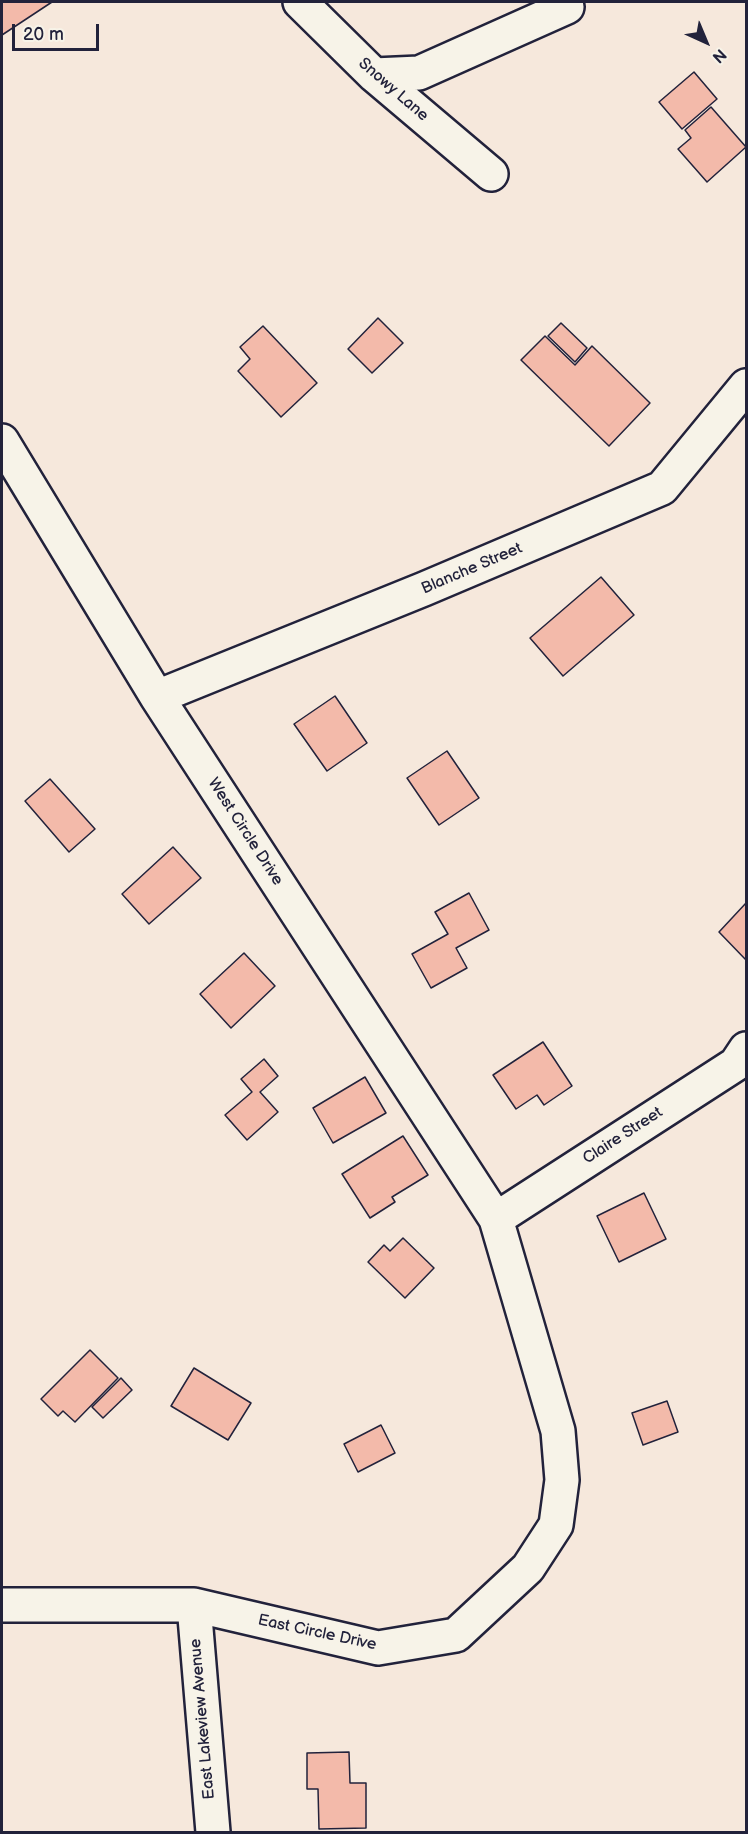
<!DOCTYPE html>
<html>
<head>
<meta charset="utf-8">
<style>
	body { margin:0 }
	#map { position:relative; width:748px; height:1834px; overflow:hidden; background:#f6e8dc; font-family:"Balsamiq Sans",sans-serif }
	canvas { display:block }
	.frame { position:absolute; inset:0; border:3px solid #22223b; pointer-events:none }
	.north { position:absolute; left:676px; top:12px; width:60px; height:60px; -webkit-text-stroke:4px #f7f3e8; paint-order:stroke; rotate:136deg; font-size:16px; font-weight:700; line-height:24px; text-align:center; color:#22223b }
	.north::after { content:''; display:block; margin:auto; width:21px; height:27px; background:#22223b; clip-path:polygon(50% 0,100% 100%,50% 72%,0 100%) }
	.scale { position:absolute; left:12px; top:24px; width:87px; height:27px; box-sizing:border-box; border:3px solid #22223b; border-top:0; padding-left:8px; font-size:18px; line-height:21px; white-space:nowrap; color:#22223b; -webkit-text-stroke:4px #f7f3e8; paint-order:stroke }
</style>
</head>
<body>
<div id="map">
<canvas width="748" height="1834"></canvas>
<div class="frame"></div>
<div class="north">N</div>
<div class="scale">20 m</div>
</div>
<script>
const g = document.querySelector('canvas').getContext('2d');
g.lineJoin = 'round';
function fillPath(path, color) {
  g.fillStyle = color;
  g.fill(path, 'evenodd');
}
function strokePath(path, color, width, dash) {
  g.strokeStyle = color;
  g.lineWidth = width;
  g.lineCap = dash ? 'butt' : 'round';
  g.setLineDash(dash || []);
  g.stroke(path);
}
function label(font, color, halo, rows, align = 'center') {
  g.font = font + ' "Balsamiq Sans",sans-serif';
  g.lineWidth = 5;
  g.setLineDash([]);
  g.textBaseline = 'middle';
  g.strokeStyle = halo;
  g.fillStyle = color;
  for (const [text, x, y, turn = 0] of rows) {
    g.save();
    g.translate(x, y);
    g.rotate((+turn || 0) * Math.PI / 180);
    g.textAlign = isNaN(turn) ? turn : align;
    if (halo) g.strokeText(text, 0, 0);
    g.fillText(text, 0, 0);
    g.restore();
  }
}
const building = new Path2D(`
	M 2,2 L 52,2 L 2,35 Z
	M 694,72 L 717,99 L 682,129 L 659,102 Z
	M 711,107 L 746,147 L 707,182 L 678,149 L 691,138 L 685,130 Z
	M 378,318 L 403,343 L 372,373 L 348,349 Z
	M 561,323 L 587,348 L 575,362 L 548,336 Z
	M 263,326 L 317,383 L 281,417 L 238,371 L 250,359 L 240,347 Z
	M 545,336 L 575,365 L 592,346 L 650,403 L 609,446 L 521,360 Z
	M 601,577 L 634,615 L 563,676 L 530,638 Z
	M 335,696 L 367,743 L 327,771 L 294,724 Z
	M 447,751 L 479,798 L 439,825 L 407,778 Z
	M 50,779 L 95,829 L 69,852 L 25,801 Z
	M 173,847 L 201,878 L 149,924 L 122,894 Z
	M 469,893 L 489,930 L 456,948 L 467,968 L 431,988 L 412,954 L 448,934 L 435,912 Z
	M 746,903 L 746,960 L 719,932 Z
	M 244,953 L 275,986 L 231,1028 L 200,994 Z
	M 543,1042 L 572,1086 L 544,1105 L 537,1095 L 516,1109 L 493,1075 Z
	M 264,1059 L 278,1076 L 260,1092 L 278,1112 L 247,1140 L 225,1115 L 252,1092 L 241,1079 Z
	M 365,1077 L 386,1113 L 333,1143 L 313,1108 Z
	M 403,1136 L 428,1175 L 392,1197 L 395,1202 L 370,1218 L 342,1174 Z
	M 644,1193 L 666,1239 L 619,1262 L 597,1216 Z
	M 403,1238 L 434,1268 L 405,1298 L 368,1262 L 384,1245 L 390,1251 Z
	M 90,1350 L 118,1378 L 75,1422 L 63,1411 L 58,1416 L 41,1399 Z
	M 194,1368 L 251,1403 L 228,1440 L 171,1406 Z
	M 121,1378 L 132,1390 L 103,1418 L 92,1407 Z
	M 667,1401 L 678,1432 L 643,1445 L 632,1413 Z
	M 381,1425 L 395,1453 L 358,1472 L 344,1444 Z
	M 349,1752 L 350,1783 L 366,1783 L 366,1828 L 319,1829 L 318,1789 L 307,1789 L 307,1753 Z`);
const minor = new Path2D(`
	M 300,2 L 374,75 L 491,174
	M 374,75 L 419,73 L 567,7
	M 2,441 L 157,697 L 496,1219 L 558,1431 L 562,1480 L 556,1525 L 528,1568 L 456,1635 L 378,1648 L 194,1605 L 2,1605
	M 157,697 L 424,589 L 662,488 L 746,386
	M 496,1219 L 736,1064 L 746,1049
	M 194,1605 L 213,1832`);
const streetNames = [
	["Snowy Lane",393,90,41],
	["Blanche Street",472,569,-23],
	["West Circle Drive",245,832,57],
	["Claire Street",623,1136,-33],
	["East Circle Drive",317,1633,12],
	["East Lakeview Avenue",203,1719,-95]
];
fillPath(building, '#f3baaa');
strokePath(building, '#22223b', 1.5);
strokePath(minor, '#22223b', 38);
strokePath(minor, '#f7f3e8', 33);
label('16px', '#22223b', '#f7f3e8', streetNames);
</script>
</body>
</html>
